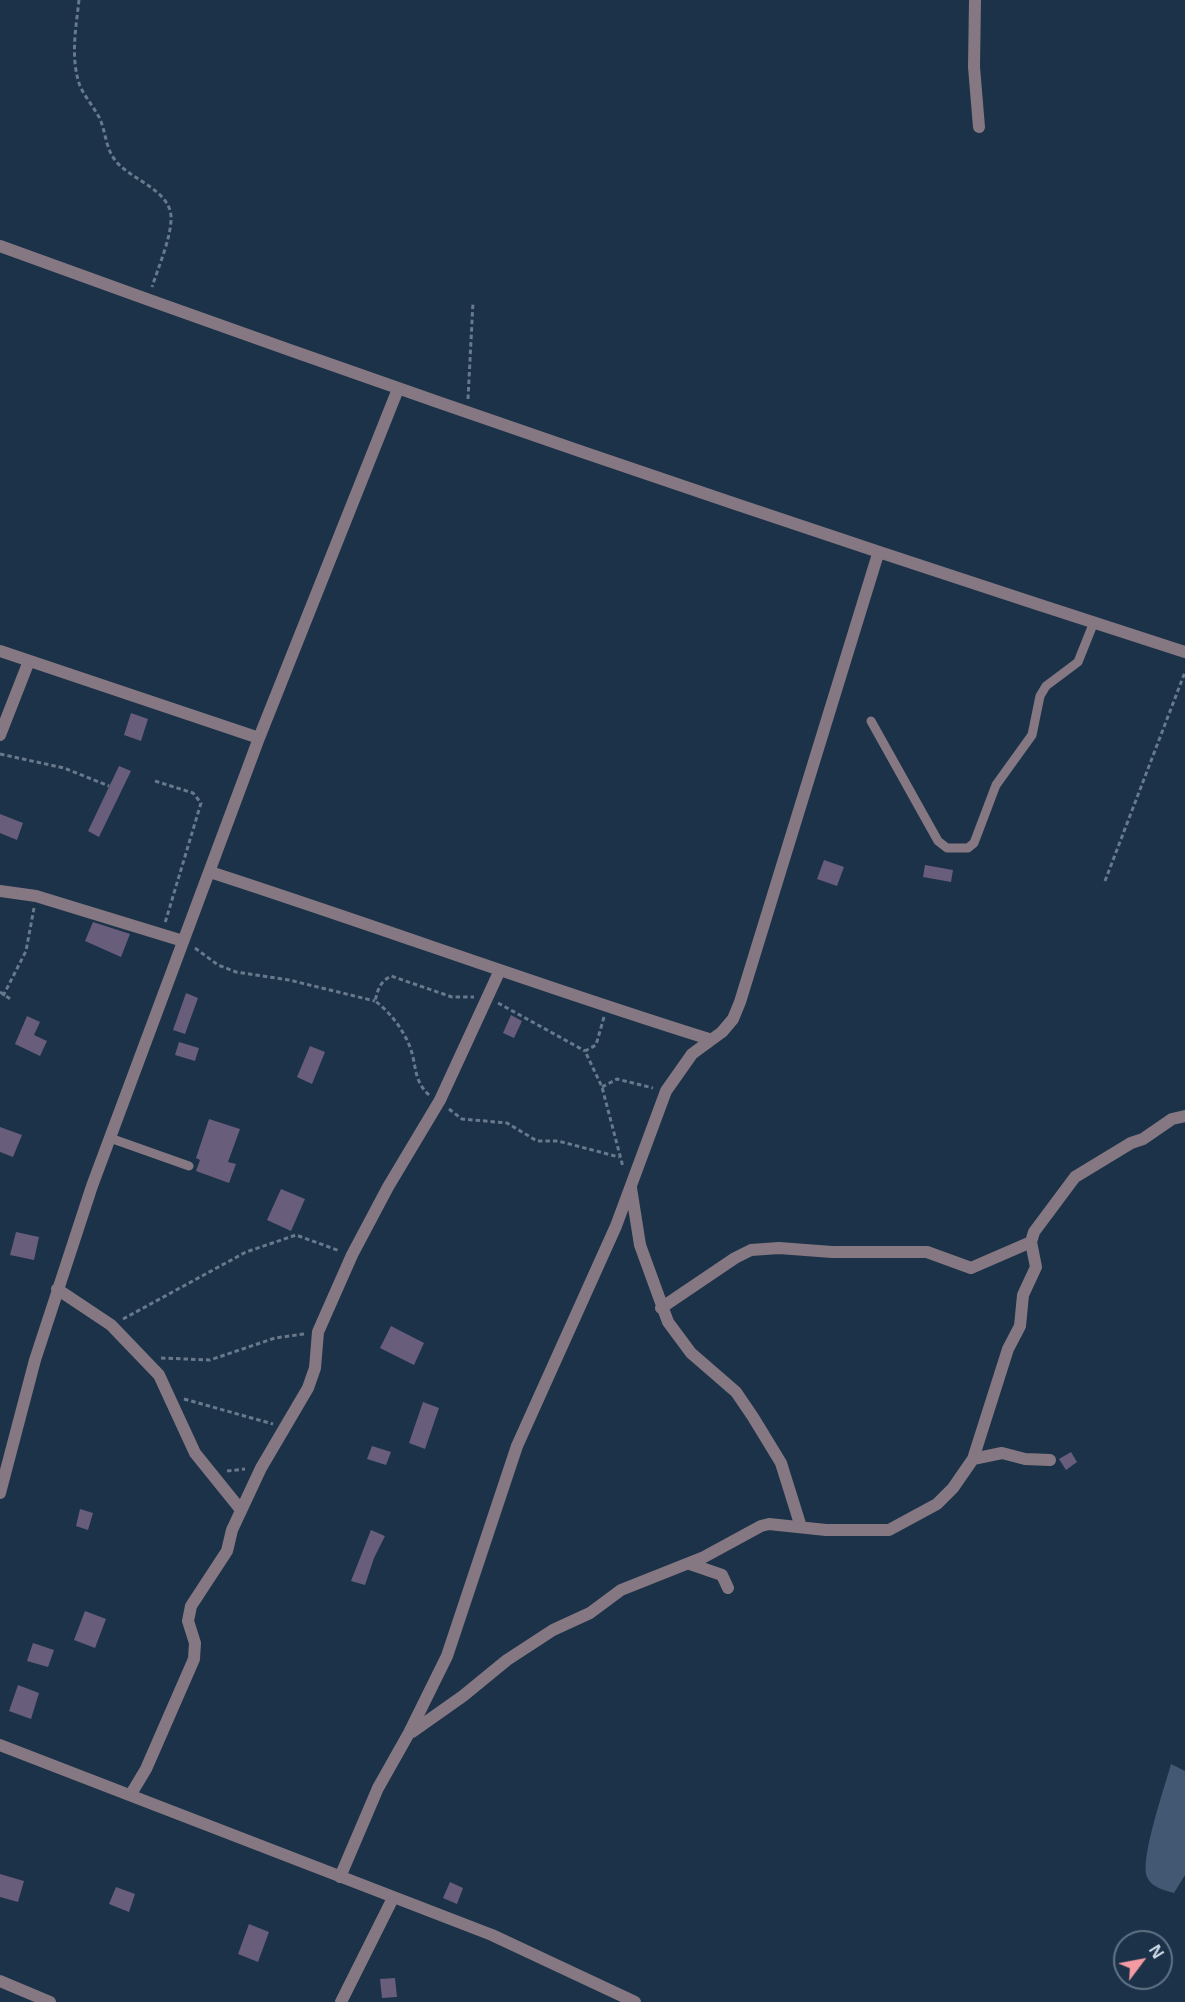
<!DOCTYPE html>
<html>
<head>
<meta charset="utf-8">
<style>
	body { margin:0 }
	#map { position:relative; width:1185px; height:2002px; overflow:hidden; background:#1c3248; font-family:"Noto Sans",sans-serif }
	canvas { display:block }
	.north { position:absolute; left:1113px; top:1930px; width:60px; height:60px; box-sizing:border-box; background:#1c3248; border:2px solid #617486; border-radius:50%; rotate:58deg; font-size:16px; font-weight:700; line-height:24px; text-align:center; color:#c9d6e4 }
	.north::after { content:''; display:block; margin:auto; width:21px; height:27px; background:#f49aa2; clip-path:polygon(50% 0,100% 100%,50% 72%,0 100%) }
</style>
</head>
<body>
<div id="map">
<canvas width="1185" height="2002"></canvas>
<div class="north">N</div>
</div>
<script>
const g = document.querySelector('canvas').getContext('2d');
g.lineJoin = 'round';
function fillPath(path, color) {
  g.fillStyle = color;
  g.fill(path, 'evenodd');
}
function strokePath(path, color, width, dash) {
  g.strokeStyle = color;
  g.lineWidth = width;
  g.lineCap = dash ? 'butt' : 'round';
  g.setLineDash(dash || []);
  g.stroke(path);
}
const water = new Path2D(`
	M 1171,1764 L 1185,1771 L 1185,1875 L 1174,1893 C 1164,1890 1152,1888 1147,1877 C 1140,1858 1165,1786 1171,1764 Z`);
const building = new Path2D(`
	M 131,713 L 148,719 L 141,741 L 124,735 Z
	M 119,766 L 131,771 L 99,837 L 88,831 Z
	M 0,814 L 23,823 L 17,840 L 0,833 Z
	M 824,860 L 844,867 L 837,886 L 817,879 Z
	M 925,865 L 953,870 L 951,882 L 923,877 Z
	M 93,922 L 130,934 L 121,957 L 85,941 Z
	M 186,993 L 198,998 L 185,1034 L 173,1030 Z
	M 511,1015 L 522,1021 L 514,1038 L 503,1033 Z
	M 27,1016 L 40,1022 L 34,1035 L 47,1041 L 40,1056 L 15,1044 Z
	M 179,1042 L 199,1048 L 195,1061 L 175,1055 Z
	M 310,1046 L 325,1052 L 312,1084 L 297,1077 Z
	M 209,1119 L 240,1129 L 228,1162 L 236,1164 L 229,1183 L 196,1171 L 200,1160 L 196,1158 Z
	M 0,1127 L 22,1135 L 13,1157 L 0,1152 Z
	M 281,1189 L 305,1199 L 291,1231 L 267,1220 Z
	M 16,1232 L 39,1237 L 34,1260 L 10,1255 Z
	M 391,1326 L 424,1343 L 414,1365 L 380,1348 Z
	M 423,1402 L 439,1408 L 425,1449 L 409,1443 Z
	M 372,1446 L 391,1452 L 386,1465 L 367,1459 Z
	M 1071,1452 L 1077,1462 L 1066,1470 L 1059,1459 Z
	M 80,1509 L 93,1513 L 88,1530 L 76,1526 Z
	M 371,1530 L 385,1536 L 374,1558 L 365,1585 L 351,1581 Z
	M 85,1611 L 106,1619 L 95,1648 L 74,1640 Z
	M 33,1643 L 54,1650 L 48,1667 L 27,1661 Z
	M 18,1685 L 39,1693 L 31,1719 L 9,1711 Z
	M 0,1874 L 24,1881 L 18,1902 L 0,1897 Z
	M 450,1882 L 463,1888 L 457,1904 L 443,1898 Z
	M 116,1887 L 135,1894 L 129,1912 L 109,1904 Z
	M 249,1924 L 269,1932 L 258,1962 L 238,1954 Z
	M 395,1978 L 397,1997 L 382,1998 L 380,1979 Z`);
const path = new Path2D(`
	M 79,0 C 76,28 70,58 80,86 C 85,97 93,106 99,117 C 106,131 105,147 115,160 C 129,179 169,189 171,216 C 172,236 158,268 152,287
	M 468,399 L 473,302
	M 0,754 L 64,768 L 109,786
	M 155,781 L 193,793 L 201,803 L 165,923
	M 1105,881 L 1185,672
	M 195,948 L 218,965 L 236,972 L 289,980 L 375,1001
	M 0,992 L 12,1000
	M 3,996 L 26,951 L 34,908
	M 498,1003 L 585,1051
	M 604,1017 L 596,1045 L 585,1051 L 602,1087 L 623,1167
	M 602,1087 L 617,1079 L 653,1088
	M 429,1095 C 413,1080 417,1066 410,1047 C 403,1029 390,1012 375,1001 C 378,989 380,982 391,976 L 452,997 L 474,997
	M 449,1109 L 462,1119 L 507,1123 L 537,1141 L 558,1141 L 619,1157
	M 123,1319 L 246,1252 L 296,1235 L 340,1251
	M 161,1358 L 210,1360 L 275,1338 L 304,1334
	M 184,1399 L 273,1424
	M 227,1471 L 245,1469`);
const lane = new Path2D(`
	M 871,721 L 938,841 L 947,848 L 968,848 L 974,843 L 996,785 L 1032,735 L 1040,696 L 1046,686 L 1078,662 L 1094,622
	M 110,1138 L 189,1166`);
const street = new Path2D(`
	M 975,0 L 974,67 L 979,127
	M 0,246 C 392,389 787,524 1185,652
	M 0,651 L 259,738
	M 0,735 L 29,661
	M 210,872 C 377,926 542,987 709,1039
	M 0,891 L 36,896 L 183,941
	M 631,1188 L 640,1245 L 668,1322 L 691,1353 L 736,1392 L 753,1417 L 781,1463 L 801,1527
	M 57,1289 L 111,1325 L 159,1375 L 195,1453 L 241,1510
	M 661,1308 L 735,1258 L 751,1250 L 779,1248 L 832,1252 L 927,1252 L 971,1268 L 1031,1242
	M 973,1459 L 1002,1453 L 1025,1459 L 1050,1460
	M 0,1493 L 35,1360 L 92,1186 L 259,738 L 398,389
	M 690,1564 L 722,1575 L 728,1588
	M 412,1732 L 463,1696 L 507,1660 L 553,1630 L 590,1613 L 621,1590 L 704,1557 L 761,1526 L 769,1524 L 826,1530 L 889,1530 L 937,1504 L 953,1488 L 973,1459 L 1008,1349 L 1020,1326 L 1023,1295 L 1036,1267 L 1031,1242 L 1034,1232 L 1075,1177 L 1131,1143 L 1143,1139 L 1172,1119 L 1185,1116
	M 0,1745 L 492,1935 L 635,2002
	M 131,1794 L 146,1769 L 194,1659 L 195,1643 L 188,1621 L 191,1606 L 227,1551 L 232,1530 L 261,1468 L 308,1388 L 315,1368 L 318,1332 L 352,1255 L 388,1187 L 440,1100 L 500,970
	M 340,1877 L 378,1788 L 409,1733 L 447,1656 L 517,1446 L 616,1226 L 666,1091 L 692,1054 L 722,1032 L 733,1019 L 740,1002 L 878,554
	M 0,1981 L 50,2002
	M 341,2002 L 393,1898`);
fillPath(water, '#425873');
fillPath(building, '#685d7b');
strokePath(path, '#67798b', 3, [4.5, 3]);
strokePath(lane, '#867882', 9);
strokePath(street, '#867882', 12);
</script>
</body>
</html>
